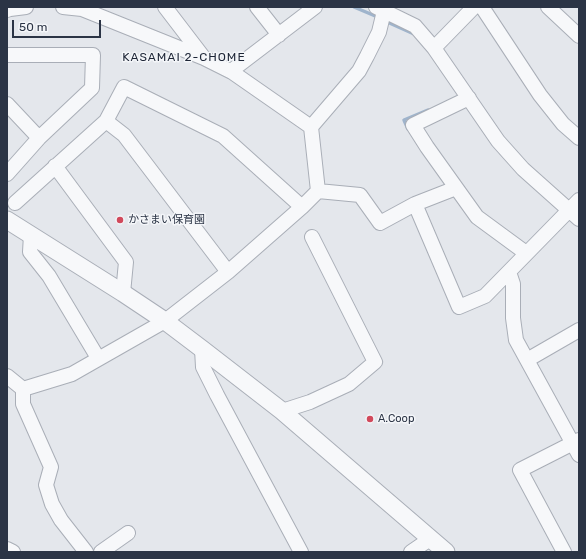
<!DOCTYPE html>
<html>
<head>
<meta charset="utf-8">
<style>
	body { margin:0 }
	#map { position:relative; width:586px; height:559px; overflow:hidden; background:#e4e7ec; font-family:Rubik,sans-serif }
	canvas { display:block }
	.frame { position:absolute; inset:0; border:8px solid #2b3445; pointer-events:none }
	.scale { position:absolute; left:12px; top:20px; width:89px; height:18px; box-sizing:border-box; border:2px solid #2b3445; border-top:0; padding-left:5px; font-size:12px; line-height:14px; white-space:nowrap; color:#2b3445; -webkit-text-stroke:3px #f4f6f9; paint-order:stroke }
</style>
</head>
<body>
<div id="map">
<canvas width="586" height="559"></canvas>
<div class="frame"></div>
<div class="scale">50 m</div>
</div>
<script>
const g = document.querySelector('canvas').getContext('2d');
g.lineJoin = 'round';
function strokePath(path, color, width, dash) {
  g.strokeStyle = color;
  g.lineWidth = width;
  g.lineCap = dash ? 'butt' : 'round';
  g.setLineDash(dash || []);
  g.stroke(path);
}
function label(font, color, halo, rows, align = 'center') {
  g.font = font + ' Rubik,"Noto Sans JP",sans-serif';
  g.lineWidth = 3;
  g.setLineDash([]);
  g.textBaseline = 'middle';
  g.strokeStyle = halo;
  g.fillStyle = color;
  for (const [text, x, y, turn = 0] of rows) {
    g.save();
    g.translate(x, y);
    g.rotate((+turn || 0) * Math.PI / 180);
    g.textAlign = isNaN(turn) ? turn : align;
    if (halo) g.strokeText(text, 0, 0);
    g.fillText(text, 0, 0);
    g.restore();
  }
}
const stream = new Path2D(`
	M 354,7 L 380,18
	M 385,21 L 414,34
	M 408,129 L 404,120 L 428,110`);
const minor = new Path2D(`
	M 63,7 L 82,9 L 204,58 L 232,72 L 311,127
	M 165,7 L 204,58
	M 257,7 L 279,35
	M 376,7 L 415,26 L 434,48 L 498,141 L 523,169 L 579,219
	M 482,7 L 540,95 L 563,124 L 579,138
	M 548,7 L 579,36
	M 7,10 L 10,9 L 26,7
	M 434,48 L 474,7
	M 7,55 L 93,55 L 92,88 L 39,138 L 7,174
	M 231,71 L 315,7
	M 469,98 L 413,125 L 427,147 L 477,217 L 526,253
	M 7,104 L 39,138
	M 106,121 L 124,87 L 223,136 L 302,207
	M 55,166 L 126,262 L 123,293
	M 318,191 L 360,195 L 380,223 L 415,204 L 459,307 L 485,296 L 579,200
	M 15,203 L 106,121 L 124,135 L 228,272
	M 415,204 L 456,188
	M 31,235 L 30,252 L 49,276 L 98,358
	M 509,272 L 513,284 L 513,318 L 516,340 L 579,455
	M 202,349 L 203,367 L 217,395 L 301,552
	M 527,360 L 579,330
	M 7,376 L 23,389 L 23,404 L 51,467 L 46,485 L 52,504 L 61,520 L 86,552
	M 23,389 L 72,374 L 165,321 L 228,272 L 302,207 L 318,191 L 311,127 L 359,71 L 367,56 L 379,32 L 385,7
	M 282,411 L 310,402 L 349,384 L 375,362 L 312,237
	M 7,549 L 13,552
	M 101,552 L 128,533
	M 411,552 L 430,539
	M 564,552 L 520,470 L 579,440`);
const tertiary = new Path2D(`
	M 7,220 L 123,293 L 165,321 L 202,349 L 282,411 L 446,552`);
const markers = [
	[120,220,4,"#d1495b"],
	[370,419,4,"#d1495b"]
];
const poiNames = [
	["かさまい保育園",128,220],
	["A.Coop",378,419]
];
const neighbourhoodNames = [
	["KASAMAI 2-CHOME",184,58]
];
strokePath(stream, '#9fb4cc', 3.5);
strokePath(minor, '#a9aeb7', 16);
strokePath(tertiary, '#a9aeb7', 19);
strokePath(minor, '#f7f8fa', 14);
strokePath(tertiary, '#f7f8fa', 17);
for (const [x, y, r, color] of markers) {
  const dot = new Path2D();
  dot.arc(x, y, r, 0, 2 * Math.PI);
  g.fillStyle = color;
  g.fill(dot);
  strokePath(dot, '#f4f6f9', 1.5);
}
label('11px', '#2b3445', '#f4f6f9', poiNames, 'left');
g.letterSpacing = '1px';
label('12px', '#1d2536', '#f4f6f9', neighbourhoodNames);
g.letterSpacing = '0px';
</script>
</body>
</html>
